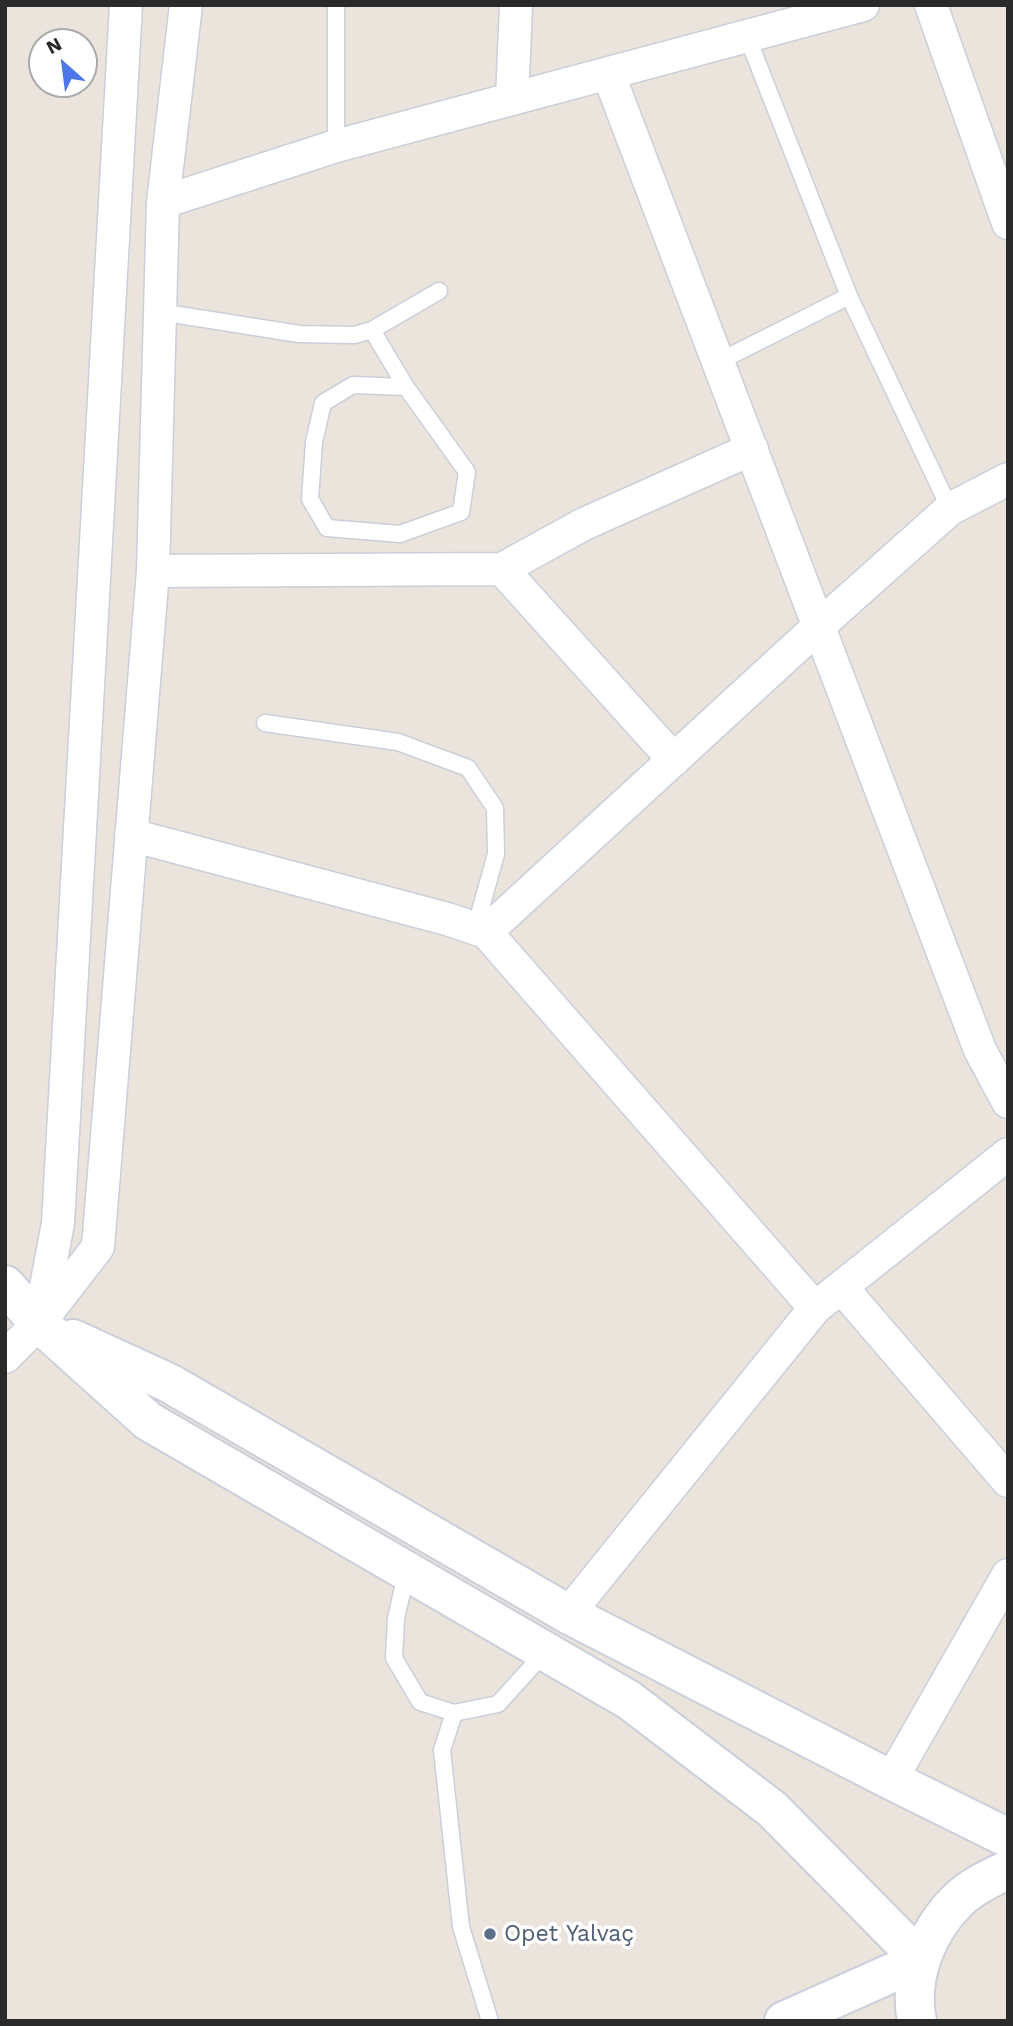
<!DOCTYPE html>
<html>
<head>
<meta charset="utf-8">
<style>
	body { margin:0 }
	#map { position:relative; width:1013px; height:2026px; overflow:hidden; background:#eae4dd; font-family:"Work Sans",sans-serif }
	canvas { display:block }
	.frame { position:absolute; inset:0; border:7px solid #2a2a2a; pointer-events:none }
	.north { position:absolute; left:28px; top:28px; width:70px; height:70px; box-sizing:border-box; background:#fff; border:2px solid #aaa; border-radius:50%; rotate:332deg; font-size:19px; font-weight:700; line-height:28px; text-align:center; color:#2a2a2a }
	.north::after { content:''; display:block; margin:auto; width:24px; height:32px; background:#4d76e8; clip-path:polygon(50% 0,100% 100%,50% 72%,0 100%) }
</style>
</head>
<body>
<div id="map">
<canvas width="1013" height="2026"></canvas>
<div class="frame"></div>
<div class="north">N</div>
</div>
<script>
const g = document.querySelector('canvas').getContext('2d');
g.lineJoin = 'round';
function strokePath(path, color, width, dash) {
  g.strokeStyle = color;
  g.lineWidth = width;
  g.lineCap = dash ? 'butt' : 'round';
  g.setLineDash(dash || []);
  g.stroke(path);
}
function label(font, color, halo, rows, align = 'center') {
  g.font = font + ' "Work Sans",sans-serif';
  g.lineWidth = 7;
  g.setLineDash([]);
  g.textBaseline = 'middle';
  g.strokeStyle = halo;
  g.fillStyle = color;
  for (const [text, x, y, turn = 0] of rows) {
    g.save();
    g.translate(x, y);
    g.rotate((+turn || 0) * Math.PI / 180);
    g.textAlign = isNaN(turn) ? turn : align;
    if (halo) g.strokeText(text, 0, 0);
    g.fillText(text, 0, 0);
    g.restore();
  }
}
const lane = new Path2D(`
	M 336,5 L 336,146
	M 747,36 L 849,296 L 950,509
	M 160,312 L 299,334 L 354,335 L 372,330 L 439,291
	M 372,330 L 406,387 L 467,472 L 461,512 L 400,534 L 327,528 L 310,499 L 314,442 L 323,403 L 353,385 L 406,387
	M 718,362 L 849,296
	M 265,723 L 398,742 L 468,768 L 495,808 L 496,854 L 475,929
	M 407,1571 L 396,1618 L 394,1658 L 420,1702 L 454,1713 L 498,1704 L 546,1651
	M 454,1713 L 442,1750 L 461,1927 L 490,2021`);
const street = new Path2D(`
	M 931,5 L 1008,223
	M 608,73 L 980,1050 L 1008,1102
	M 512,99 L 516,5
	M 163,202 L 336,146 L 863,5
	M 502,569 L 584,524 L 752,449
	M 153,571 L 502,569 L 674,760
	M 131,835 L 447,919 L 486,932 L 815,1308
	M 486,932 L 819,626 L 950,509 L 1008,479
	M 842,1288 L 1008,1481
	M 40,1319 L 58,1223 L 126,5
	M 5,1357 L 39,1323 L 98,1247 L 153,571 L 163,202 L 186,5
	M 568,1614 L 815,1308 L 1008,1154
	M 891,1780 L 1008,1575`);
const secondary = new Path2D(`
	M 5,1285 L 39,1323 L 148,1421 L 629,1700 L 772,1809 L 921,1960
	M 73,1339 L 169,1383 L 568,1614 L 891,1780 L 1008,1838
	M 784,2021 L 921,1960
	M 917,2021 C 908,1978 927,1931 957,1901 C 971,1887 990,1878 1008,1870`);
const markers = [
	[490,1934,7,"#5c6f8a"]
];
const serviceNames = [
	["Opet Yalvaç",504,1934]
];
strokePath(lane, '#cbcfda', 19);
strokePath(street, '#cbcfda', 35);
strokePath(secondary, '#cbcfda', 42);
strokePath(lane, '#fff', 16);
strokePath(street, '#fff', 32);
strokePath(secondary, '#fff', 38);
for (const [x, y, r, color] of markers) {
  const dot = new Path2D();
  dot.arc(x, y, r, 0, 2 * Math.PI);
  g.fillStyle = color;
  g.fill(dot);
  strokePath(dot, '#fff', 2.5);
}
label('23px', '#4e5e75', '#fff', serviceNames, 'left');
</script>
</body>
</html>
